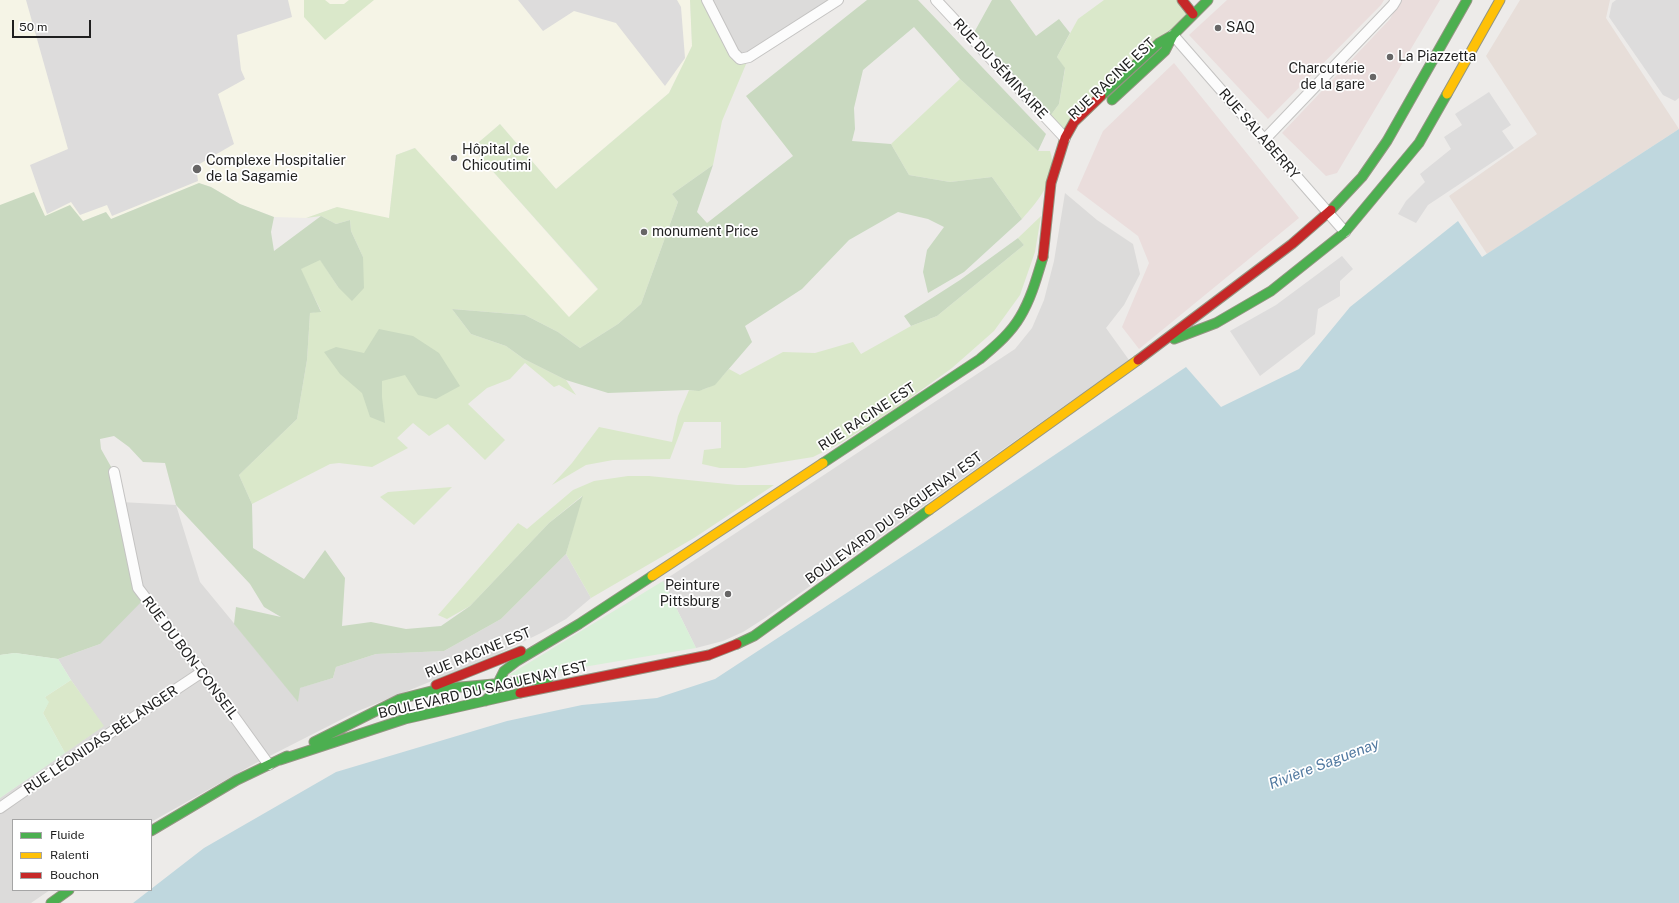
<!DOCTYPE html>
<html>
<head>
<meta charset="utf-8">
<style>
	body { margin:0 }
	#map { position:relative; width:1679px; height:903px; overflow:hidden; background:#edebe9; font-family:"Public Sans",sans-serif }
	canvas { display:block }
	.legend { position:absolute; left:12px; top:819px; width:140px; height:72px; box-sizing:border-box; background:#fff; border:1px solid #a5a5a5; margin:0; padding:5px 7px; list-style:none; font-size:12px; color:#1f1f1f }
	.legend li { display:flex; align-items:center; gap:8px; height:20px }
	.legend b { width:20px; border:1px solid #a5a5a5 }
	.scale { position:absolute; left:12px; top:20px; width:79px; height:18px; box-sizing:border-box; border:2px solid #1f1f1f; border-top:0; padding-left:5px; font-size:12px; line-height:14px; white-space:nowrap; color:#1f1f1f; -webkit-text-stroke:3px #fff; paint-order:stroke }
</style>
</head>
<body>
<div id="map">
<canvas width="1679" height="903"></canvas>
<ul class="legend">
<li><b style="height:5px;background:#4caf50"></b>Fluide</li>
<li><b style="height:5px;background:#ffc107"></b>Ralenti</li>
<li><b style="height:5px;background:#c62828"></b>Bouchon</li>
</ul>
<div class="scale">50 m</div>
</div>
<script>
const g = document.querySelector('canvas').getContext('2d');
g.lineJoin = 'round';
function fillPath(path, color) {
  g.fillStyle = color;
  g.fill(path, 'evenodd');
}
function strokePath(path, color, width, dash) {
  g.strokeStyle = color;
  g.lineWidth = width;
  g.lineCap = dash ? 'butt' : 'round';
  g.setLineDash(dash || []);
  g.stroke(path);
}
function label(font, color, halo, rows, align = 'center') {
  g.font = font + ' "Public Sans",sans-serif';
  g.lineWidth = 3.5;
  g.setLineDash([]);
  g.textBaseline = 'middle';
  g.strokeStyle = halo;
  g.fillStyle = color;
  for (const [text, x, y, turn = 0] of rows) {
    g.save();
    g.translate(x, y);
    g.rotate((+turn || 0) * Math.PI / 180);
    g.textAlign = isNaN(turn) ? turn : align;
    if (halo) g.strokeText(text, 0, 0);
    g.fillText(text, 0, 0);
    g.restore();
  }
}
const residential = new Path2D(`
	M 707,0 L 838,0 L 749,57 L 734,53 Z
	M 1065,193 L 1097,220 L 1133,244 L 1140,274 L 1124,305 L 1106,328 L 1129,360 L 765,618 L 743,632 L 723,641 L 696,648 L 663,581 L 1015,349 L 1032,328 L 1044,300 L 1054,261 Z
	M 121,502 L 176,505 L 200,582 L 298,701 L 299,688 L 333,678 L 336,667 L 376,654 L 444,651 L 501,619 L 566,554 L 591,598 L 566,619 L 541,633 L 496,655 L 358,711 L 254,764 L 151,822 L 151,820 L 13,820 L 13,890 L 50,890 L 31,903 L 0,903 L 0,798 L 103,726 L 71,680 L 58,659 L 100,644 Z`);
const commercial = new Path2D(`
	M 1227,0 L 1384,0 L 1381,5 L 1268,119 L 1189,35 Z
	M 1400,0 L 1440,0 L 1337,173 L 1326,176 L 1282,133 L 1390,19 Z
	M 1174,63 L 1299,218 L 1139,349 L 1122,327 L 1149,263 L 1138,236 L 1077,190 L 1103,131 Z`);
const education = new Path2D(`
	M 0,0 L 690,0 L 692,46 L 669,93 L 556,189 L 500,124 L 472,148 L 598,290 L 569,318 L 414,148 L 396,155 L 389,218 L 375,217 L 337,207 L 306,218 L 274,217 L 240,204 L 211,187 L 199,183 L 111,219 L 106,212 L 83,221 L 45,216 L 0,206 Z`);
const military = new Path2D(`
	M 1520,0 L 1610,0 L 1606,18 L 1679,129 L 1487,254 L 1449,196 L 1537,134 L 1486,56 Z`);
const grass = new Path2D(`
	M 304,0 L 325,0 L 330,4 L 344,4 L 349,0 L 374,0 L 325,40 L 304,17 Z
	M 690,0 L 707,0 L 734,53 L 749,57 L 722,121 L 713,165 L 672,194 L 678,202 L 641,304 L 618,324 L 580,348 L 558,332 L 525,315 L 452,309 L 471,334 L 506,346 L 524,359 L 566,380 L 576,395 L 559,385 L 554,387 L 525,363 L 510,379 L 487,388 L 468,404 L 505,440 L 485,460 L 448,424 L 429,436 L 413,423 L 397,438 L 408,448 L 372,467 L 339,463 L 330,464 L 252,504 L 239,475 L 297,419 L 307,360 L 310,313 L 321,311 L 300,269 L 320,259 L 338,287 L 363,257 L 351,231 L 350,220 L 336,224 L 321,216 L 306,218 L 337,207 L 389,218 L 396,155 L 415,148 L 569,317 L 598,289 L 472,148 L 500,124 L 556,189 L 669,93 L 692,46 Z
	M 1104,0 L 1182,0 L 1193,14 L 1065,138 L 1048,119 L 1059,104 L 1065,69 L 1057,57 L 1078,19 Z
	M 960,79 L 1038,151 L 1050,151 C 1059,177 1038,201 1022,219 L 992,177 L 950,182 L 909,175 L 891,144 Z
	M 1041,216 L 1035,252 L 1020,295 L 994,331 L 952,368 L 899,406 L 841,443 L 813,457 L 745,468 L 720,468 L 702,464 L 704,450 L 721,448 L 721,422 L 684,422 L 670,459 L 613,460 L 586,465 L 552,485 L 572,463 L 599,427 L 672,442 L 678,416 L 689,390 C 709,392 716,383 729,369 L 740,375 L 783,352 L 815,353 L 853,342 L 861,354 L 911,326 L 937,316 L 1024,245 L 1018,238 Z
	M 628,476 L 649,476 L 737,485 L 774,485 L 694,538 L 591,598 L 566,554 L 582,496 L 549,523 L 470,606 L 447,619 L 438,615 L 518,523 L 527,529 L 573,490 L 594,481 Z
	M 452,487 L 414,525 L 380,497 L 388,492 Z
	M 71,680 L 104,726 L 65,753 L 43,713 L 48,703 L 45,697 Z`);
const forest = new Path2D(`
	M 867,0 L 918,0 L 1046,134 L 1038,151 L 960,79 L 914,27 L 863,70 L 854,108 L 855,129 L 852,141 L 891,144 L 909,175 L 950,182 L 992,177 L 1022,219 L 964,272 L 928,293 L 923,272 L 927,250 L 944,227 L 928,219 L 898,212 L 849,240 L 802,289 L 745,326 L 752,342 L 715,385 L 699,391 L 689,390 L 608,393 L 566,380 L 524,359 L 506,346 L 471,334 L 452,309 L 525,315 L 558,332 L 580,348 L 618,324 L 641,304 L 678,202 L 672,194 L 713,165 L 697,212 L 707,223 L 793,156 L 746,96 Z
	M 992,0 L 1010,0 L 1036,36 L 1059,19 L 1070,33 L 1057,57 L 1065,68 L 1059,104 L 1048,119 L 971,38 Z
	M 199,183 L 211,187 L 240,204 L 274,217 L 271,232 L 274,251 L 321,216 L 336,224 L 350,220 L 351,231 L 363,257 L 364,288 L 352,301 L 338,287 L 320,260 L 301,269 L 321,312 L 310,313 L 307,360 L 297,419 L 239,475 L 252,504 L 253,548 L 304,579 L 325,550 L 345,578 L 342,626 L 371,622 L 406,629 L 441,626 L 470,606 L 549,523 L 583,496 L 566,554 L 501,619 L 444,651 L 376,654 L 336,667 L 333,678 L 300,688 L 298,702 L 234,624 L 236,607 L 281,617 L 264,607 L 250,584 L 176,505 L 165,463 L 143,462 L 129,447 L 114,436 L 100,439 L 101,449 L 114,472 L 145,598 L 100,644 L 58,659 L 15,653 L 0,655 L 0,205 L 34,192 L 45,216 L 70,205 L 83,221 L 106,212 L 111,219 Z
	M 1018,238 L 1024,245 L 937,316 L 911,326 L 904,316 L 960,280 Z
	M 379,329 L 413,336 L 439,353 L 460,386 L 436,399 L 418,395 L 405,375 L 382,381 L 382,397 L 385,423 L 370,417 L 362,393 L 340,374 L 324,352 L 336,347 L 364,353 Z`);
const park = new Path2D(`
	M 663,581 L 696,648 L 536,675 L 509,675 Z
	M 15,653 L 58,659 L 71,680 L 45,697 L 49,702 L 43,713 L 65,753 L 0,798 L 0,655 Z`);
const parking = new Path2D(`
	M 26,0 L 288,0 L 292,17 L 237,35 L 241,70 L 245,79 L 218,94 L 234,144 L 196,166 L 198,181 L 112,216 L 107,205 L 80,215 L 71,202 L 47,214 L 30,165 L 68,149 Z
	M 518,0 L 677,0 L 681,7 L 685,58 L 665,86 L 616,23 L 574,11 L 543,31 Z
	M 1616,0 L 1679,0 L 1679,98 L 1675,101 L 1663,95 L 1609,17 L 1612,3 Z
	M 1489,92 L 1511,125 L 1502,131 L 1514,148 L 1428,205 L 1416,223 L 1398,214 L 1406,201 L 1425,182 L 1420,174 L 1451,149 L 1444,137 L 1462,125 L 1455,114 Z
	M 1342,256 L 1353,269 L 1340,281 L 1340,296 L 1318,309 L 1315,334 L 1260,376 L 1230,331 L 1276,305 Z`);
const water = new Path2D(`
	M 1679,129 L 1679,903 L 133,903 L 204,848 L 336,772 L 507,721 L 582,705 L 657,698 L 715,679 L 923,543 L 1186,367 L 1221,407 L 1299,369 L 1350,307 L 1458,221 L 1482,257 Z`);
const street = new Path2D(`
	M 707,0 L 734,53 L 740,59 L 749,57 L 838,0
	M 936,0 L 1065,138
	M 1173,35 L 1345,232
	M 1264,140 L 1393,5 L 1396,0
	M 114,472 L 138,588 L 202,672 L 269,765
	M 0,808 C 66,761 135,717 202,672`);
const fast = new Path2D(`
	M 1101,96 L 1159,43 L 1173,35 L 1208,0
	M 1112,100 L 1165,51 L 1173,35
	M 1331,210 L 1362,177 L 1387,141 L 1467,0
	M 1174,339 L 1216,323 L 1271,291 L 1345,232 L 1419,143 L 1447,94
	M 823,463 L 980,359 C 995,346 1010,334 1020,317 C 1031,299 1037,277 1043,257
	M 737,644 L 754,636 L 929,510
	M 485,701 L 493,693 L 504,671 L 517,661 L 579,624 L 652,576
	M 314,742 L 400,699 L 439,689 L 548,679
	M 280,760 L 405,719 L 520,693
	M 151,831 L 237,780 L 287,756
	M 51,903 L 69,890`);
const slow = new Path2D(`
	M 1447,94 L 1500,0
	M 929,510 L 1138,360
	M 652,576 L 823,463`);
const jam = new Path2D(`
	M 1182,0 L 1193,14
	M 1043,257 L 1051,183 L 1065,138 L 1074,122 L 1101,96
	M 1138,360 L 1292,244 L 1331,210
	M 436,685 L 521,651
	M 520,693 L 709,655 L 737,644`);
const markers = [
	[1218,28,4,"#676666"],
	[1390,57,4,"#676666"],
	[1373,77,4,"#676666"],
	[454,158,4,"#676666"],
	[197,169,5,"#676666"],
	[644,232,4,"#676666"],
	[728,594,4,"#676666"]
];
const poiNames = [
	["SAQ",1226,28],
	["La Piazzetta",1398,57],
	["Charcuterie",1365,69,"right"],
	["de la gare",1365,85,"right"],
	["Hôpital de",462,150],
	["Chicoutimi",462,166],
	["Complexe Hospitalier",206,161],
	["de la Sagamie",206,177],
	["monument Price",652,232],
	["Peinture",720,586,"right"],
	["Pittsburg",720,602,"right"]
];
const streetNames = [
	["RUE DU SÉMINAIRE",1000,69,47],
	["RUE RACINE EST",1112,79,-43],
	["RUE SALABERRY",1259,134,49],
	["RUE RACINE EST",867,417,-33],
	["BOULEVARD DU SAGUENAY EST",894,518,-36],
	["RUE RACINE EST",478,653,-22],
	["RUE DU BON-CONSEIL",190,658,53],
	["BOULEVARD DU SAGUENAY EST",483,690,-13],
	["RUE LÉONIDAS-BÉLANGER",101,740,-34]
];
const waterNames = [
	["Rivière Saguenay",1324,764,-21]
];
fillPath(residential, '#dcdbda');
fillPath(commercial, '#eadddc');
fillPath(education, '#f5f4e6');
fillPath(military, '#e7ded9');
fillPath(grass, '#dae8ca');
fillPath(forest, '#c9d9c0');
fillPath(park, '#d9f0d8');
fillPath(parking, '#dddcdc');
fillPath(water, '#bfd7de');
strokePath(street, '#c4c3c2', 12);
strokePath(fast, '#949582', 11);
strokePath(slow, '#949582', 11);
strokePath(jam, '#949582', 11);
strokePath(street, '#fcfcfc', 10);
strokePath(fast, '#4caf50', 9);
strokePath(slow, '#ffc107', 9);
strokePath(jam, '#c62828', 9);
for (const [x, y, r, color] of markers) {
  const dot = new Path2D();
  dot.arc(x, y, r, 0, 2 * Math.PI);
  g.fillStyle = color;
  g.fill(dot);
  strokePath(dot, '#fff', 1.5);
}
label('14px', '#1f1f1f', '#fff', poiNames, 'left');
label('14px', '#1f1f1f', '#fff', streetNames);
label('italic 15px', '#5179a0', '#fff', waterNames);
</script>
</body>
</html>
